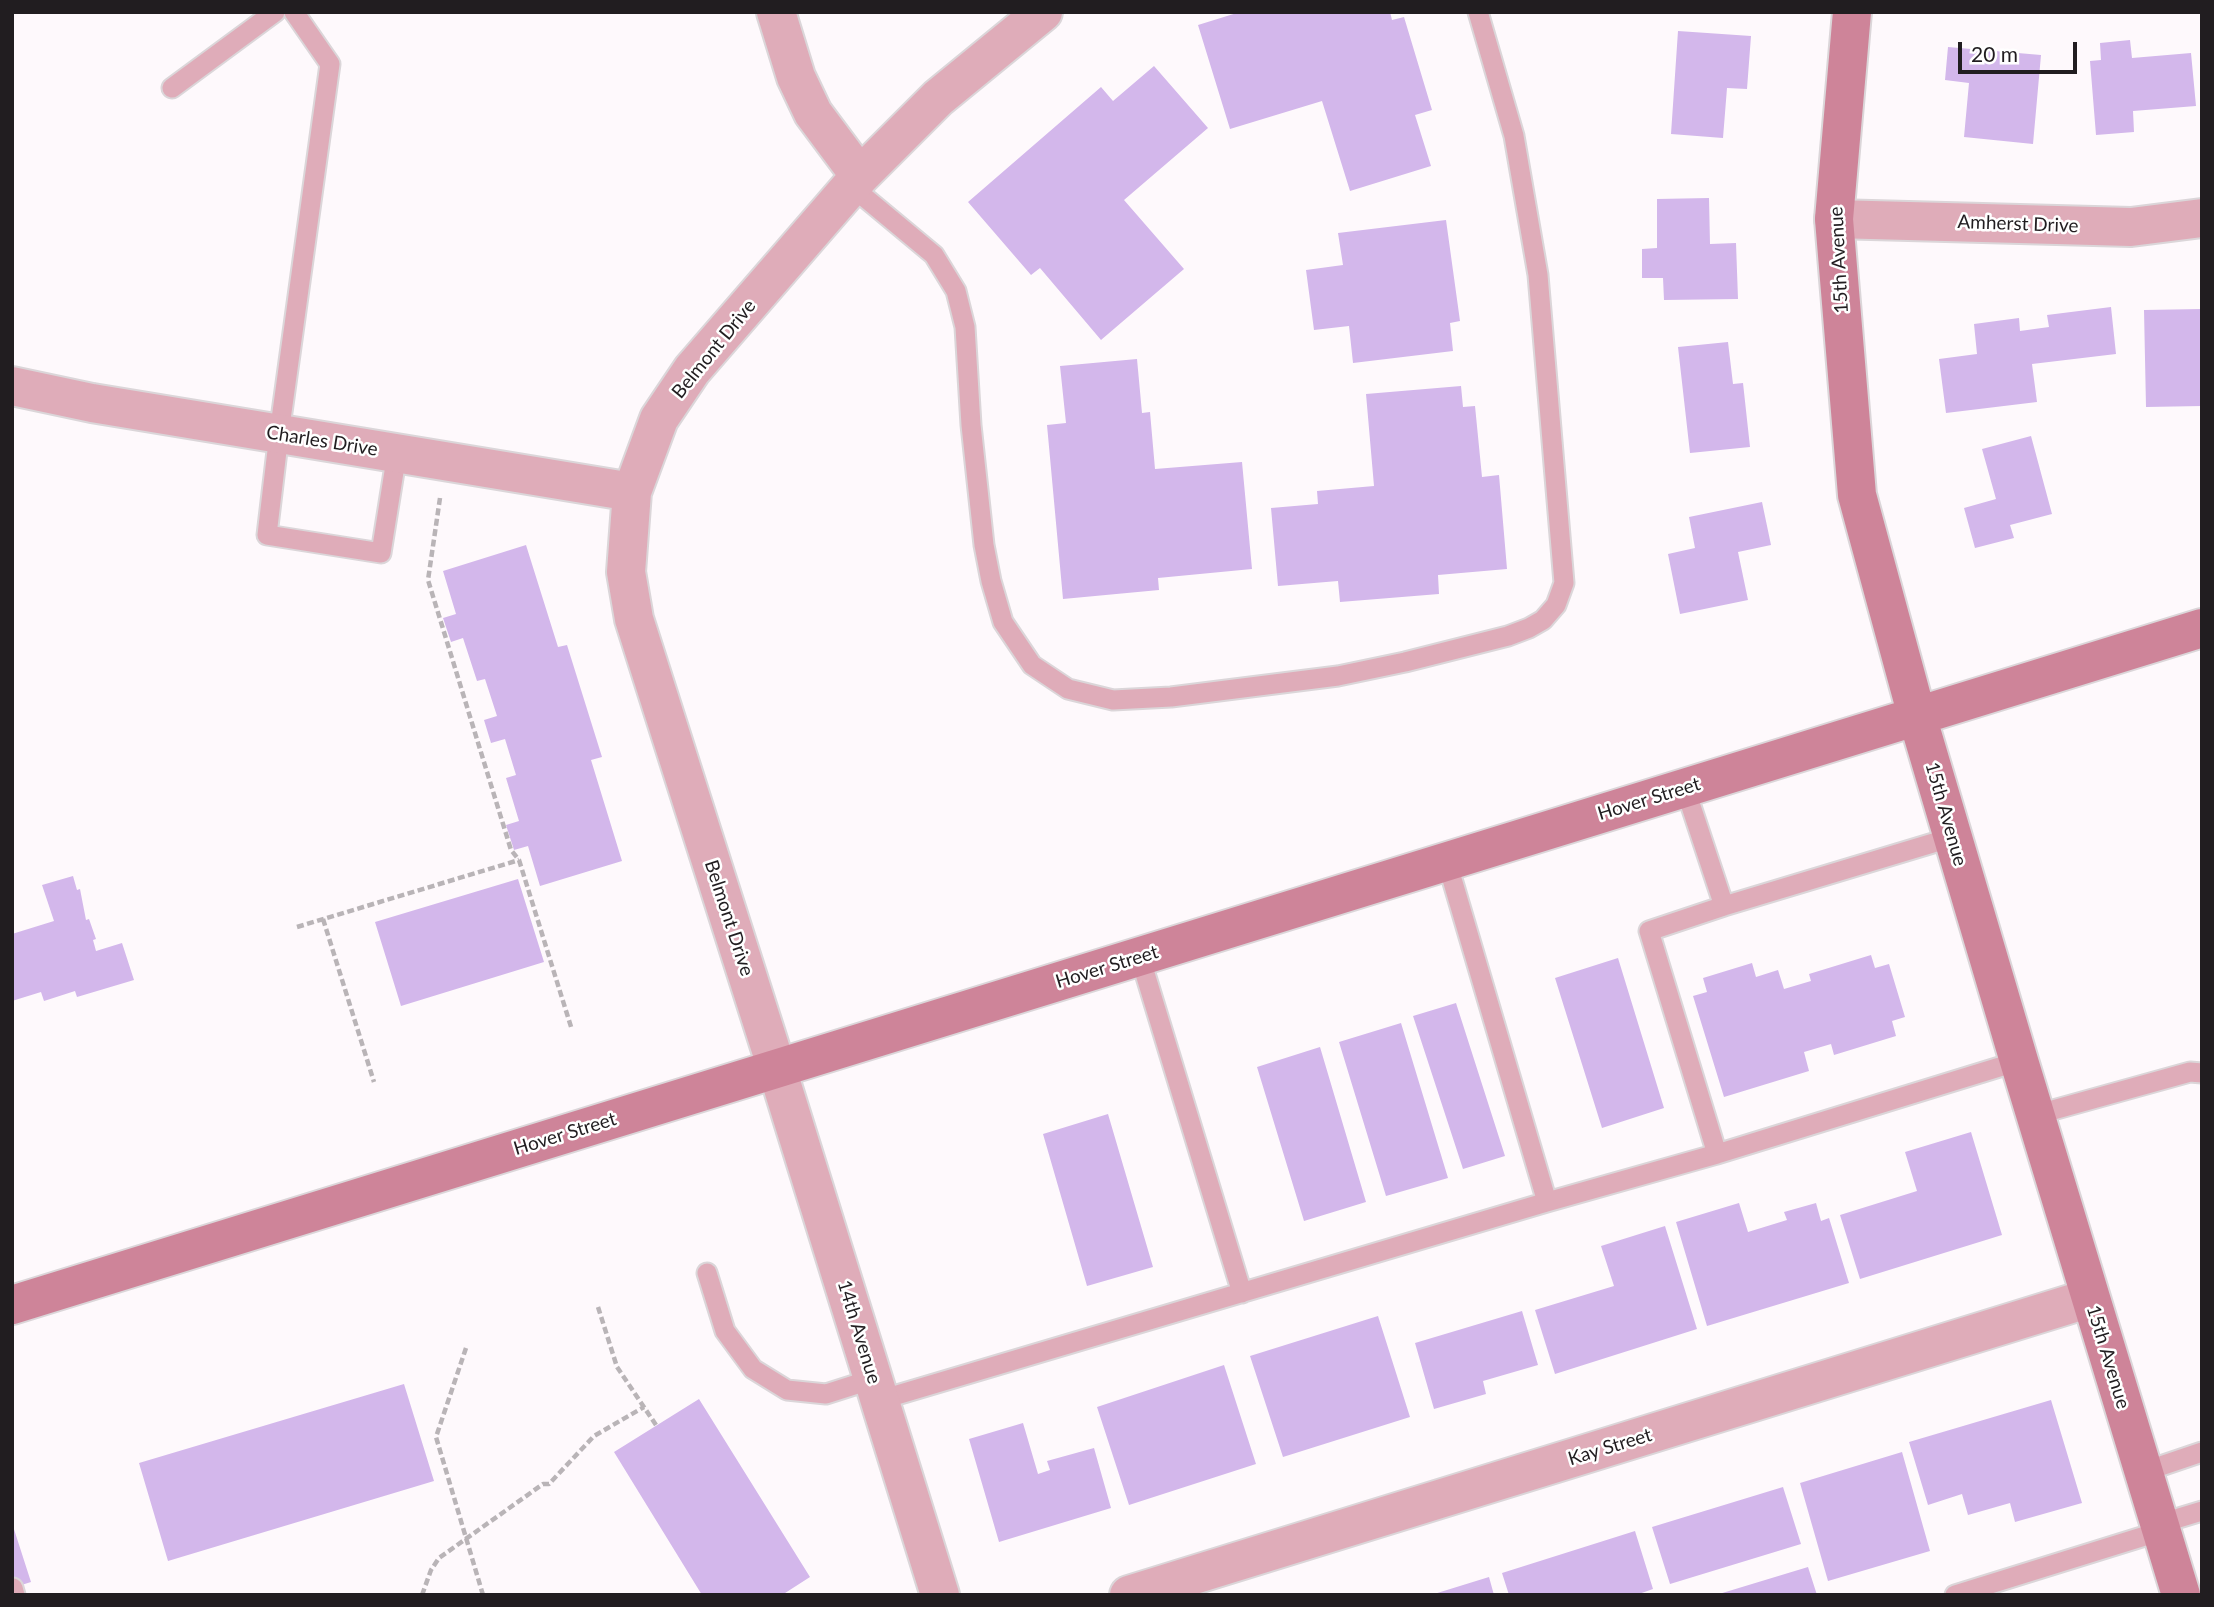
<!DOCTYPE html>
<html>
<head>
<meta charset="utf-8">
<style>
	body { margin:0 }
	#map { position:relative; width:2214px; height:1607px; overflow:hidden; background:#fef9fc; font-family:Lato,sans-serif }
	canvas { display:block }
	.frame { position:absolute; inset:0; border:14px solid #211d20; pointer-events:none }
	.scale { position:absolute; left:1958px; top:42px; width:119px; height:32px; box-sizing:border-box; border:4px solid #211d20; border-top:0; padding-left:9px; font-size:21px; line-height:24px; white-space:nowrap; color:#211d20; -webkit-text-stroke:5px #fff; paint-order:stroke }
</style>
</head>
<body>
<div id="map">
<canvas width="2214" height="1607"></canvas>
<div class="frame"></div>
<div class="scale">20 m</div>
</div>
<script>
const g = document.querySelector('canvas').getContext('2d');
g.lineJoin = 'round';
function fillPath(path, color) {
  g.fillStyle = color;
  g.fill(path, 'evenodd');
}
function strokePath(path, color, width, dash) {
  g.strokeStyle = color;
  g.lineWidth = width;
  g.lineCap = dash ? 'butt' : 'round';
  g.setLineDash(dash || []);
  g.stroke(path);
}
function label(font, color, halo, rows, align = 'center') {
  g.font = font + ' Lato,sans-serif';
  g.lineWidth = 5;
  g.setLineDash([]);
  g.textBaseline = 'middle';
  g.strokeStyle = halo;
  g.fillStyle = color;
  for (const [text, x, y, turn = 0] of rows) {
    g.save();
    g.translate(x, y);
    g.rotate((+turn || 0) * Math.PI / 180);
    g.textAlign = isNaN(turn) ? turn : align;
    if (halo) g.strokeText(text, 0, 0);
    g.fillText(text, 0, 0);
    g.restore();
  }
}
const building = new Path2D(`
	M 1240,12 L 1390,12 L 1392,20 L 1404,17 L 1432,110 L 1415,115 L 1431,166 L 1350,191 L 1322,101 L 1230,129 L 1198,25 Z
	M 1678,31 L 1751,36 L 1747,89 L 1727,88 L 1723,138 L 1671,134 Z
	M 2130,40 L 2132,58 L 2191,53 L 2196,106 L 2133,111 L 2134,132 L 2096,135 L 2090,61 L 2101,60 L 2100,43 Z
	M 1948,47 L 2041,55 L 2033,144 L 1964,137 L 1969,83 L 1945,80 Z
	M 1154,66 L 1208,128 L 1124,200 L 1184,269 L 1101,340 L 1040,268 L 1031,275 L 968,202 L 1101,87 L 1113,101 Z
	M 1709,198 L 1710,244 L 1736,243 L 1738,299 L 1664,300 L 1663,278 L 1642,278 L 1642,249 L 1657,248 L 1657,199 Z
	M 1446,220 L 1460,321 L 1450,323 L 1453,351 L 1353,363 L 1349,326 L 1314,330 L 1306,270 L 1343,265 L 1338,233 Z
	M 2111,307 L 2116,354 L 2032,364 L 2037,402 L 1946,413 L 1939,359 L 1977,354 L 1974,324 L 2019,318 L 2020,331 L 2049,327 L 2047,315 Z
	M 2202,309 L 2202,406 L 2146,407 L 2144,310 Z
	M 1728,342 L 1733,384 L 1743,383 L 1750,447 L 1690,453 L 1678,347 Z
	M 1137,359 L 1142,413 L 1150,412 L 1155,469 L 1242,462 L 1252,569 L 1158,578 L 1159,590 L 1063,599 L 1047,425 L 1066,423 L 1060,366 Z
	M 1461,386 L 1463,407 L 1475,406 L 1482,477 L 1499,475 L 1507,569 L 1438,575 L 1439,594 L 1340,602 L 1338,581 L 1278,586 L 1271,508 L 1318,504 L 1317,491 L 1374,486 L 1366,394 Z
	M 2031,436 L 2052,514 L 2010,525 L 2014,538 L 1975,548 L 1964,508 L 1996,499 L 1982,449 Z
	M 1762,502 L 1771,545 L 1738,552 L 1748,600 L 1680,614 L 1668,554 L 1695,548 L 1689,517 Z
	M 526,545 L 558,647 L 567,645 L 602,757 L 591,760 L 622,861 L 540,886 L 528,846 L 514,850 L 506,825 L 519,821 L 506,778 L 516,775 L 505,739 L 491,743 L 484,720 L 497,716 L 485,679 L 477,681 L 463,638 L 451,642 L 443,618 L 456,614 L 443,571 Z
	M 73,876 L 77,890 L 80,889 L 86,920 L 89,919 L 96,939 L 93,940 L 96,951 L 122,943 L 134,980 L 77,997 L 75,991 L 44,1001 L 41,992 L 12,1001 L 12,934 L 54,921 L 42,885 Z
	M 518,879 L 544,962 L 401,1006 L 375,922 Z
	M 1871,955 L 1875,968 L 1889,964 L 1905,1017 L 1892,1021 L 1896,1036 L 1834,1055 L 1831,1044 L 1804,1052 L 1809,1071 L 1724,1097 L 1693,996 L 1707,992 L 1703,978 L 1752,963 L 1756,977 L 1778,970 L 1784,989 L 1811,981 L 1809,974 Z
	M 1618,958 L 1664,1108 L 1602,1128 L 1555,978 Z
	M 1456,1003 L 1505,1156 L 1463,1169 L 1413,1016 Z
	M 1401,1023 L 1448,1178 L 1386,1196 L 1339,1042 Z
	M 1320,1047 L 1366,1202 L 1304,1221 L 1257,1067 Z
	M 1108,1114 L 1153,1267 L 1087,1286 L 1043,1134 Z
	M 1971,1132 L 2002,1235 L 1860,1279 L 1840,1215 L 1917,1191 L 1905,1152 Z
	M 1739,1203 L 1748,1232 L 1787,1220 L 1784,1212 L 1816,1203 L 1821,1221 L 1829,1218 L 1849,1283 L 1707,1326 L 1676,1222 Z
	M 1665,1226 L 1697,1329 L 1555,1374 L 1535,1310 L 1614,1286 L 1601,1246 Z
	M 1522,1311 L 1538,1365 L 1483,1381 L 1486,1394 L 1434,1409 L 1415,1343 Z
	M 1378,1316 L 1410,1417 L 1283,1457 L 1250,1356 Z
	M 1224,1365 L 1256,1464 L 1129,1505 L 1097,1407 Z
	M 404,1384 L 434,1481 L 168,1561 L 139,1463 Z
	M 699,1399 L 810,1577 L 782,1595 L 702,1595 L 614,1452 Z
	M 2051,1400 L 2082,1503 L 2015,1522 L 2010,1503 L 1968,1515 L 1962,1494 L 1928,1505 L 1909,1442 Z
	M 1023,1423 L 1038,1474 L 1050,1470 L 1047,1461 L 1094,1448 L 1111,1508 L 999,1542 L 969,1439 Z
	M 1902,1452 L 1930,1551 L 1828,1581 L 1800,1483 Z
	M 1783,1487 L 1801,1544 L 1670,1584 L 1652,1527 Z
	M 12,1523 L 31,1582 L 12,1588 Z
	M 1635,1531 L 1653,1589 L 1636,1595 L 1509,1595 L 1502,1573 Z
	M 1808,1567 L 1817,1595 L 1719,1595 L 1719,1594 Z
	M 1489,1577 L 1494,1595 L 1434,1595 L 1434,1594 Z`);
const path = new Path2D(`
	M 440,498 L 428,580 L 511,850 L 519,860 L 572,1030
	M 323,919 L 374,1082
	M 297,927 L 519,860
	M 598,1307 L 617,1367 L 656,1425
	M 466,1348 L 436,1437 L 483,1595
	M 422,1595 L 431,1570 L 439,1558 L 543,1484 L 549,1484 L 594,1436 L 644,1407`);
const lane = new Path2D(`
	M 294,12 L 330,64 L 279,434 L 267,535 L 381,553 L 397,453
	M 172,88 L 275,12
	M 851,186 L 934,255 L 956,291 L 965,327 L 971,425 L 984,545 L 991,581 L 1003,622 L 1032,665 L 1068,689 L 1113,700 L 1171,697 L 1338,676 L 1405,662 L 1508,636 L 1529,628 L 1543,620 L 1556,605 L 1564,583 L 1538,275 L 1514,136 L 1478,12
	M 1685,788 L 1724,906 L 1953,837
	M 1447,862 L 1547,1202
	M 1140,957 L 1242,1293
	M 2035,1115 L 2190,1072 L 2202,1073
	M 1717,1154 L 1649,931 L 1724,906
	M 707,1273 L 725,1331 L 753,1369 L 787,1390 L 826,1394 L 873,1379
	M 880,1400 L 1547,1202 L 1717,1154 L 2019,1061
	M 2143,1472 L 2202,1452
	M 2159,1524 L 2202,1511
	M 13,1588 L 15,1595
	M 1955,1595 L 2161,1531`);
const street = new Path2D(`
	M 776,12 L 796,77 L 813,113 L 860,176
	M 1834,219 L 2131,227 L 2202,218
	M 12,386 L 92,403 L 632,492
	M 940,1595 L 777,1069 L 634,619 L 626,572 L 632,492 L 659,419 L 692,370 L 860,176 L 938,98 L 1043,12
	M 1129,1595 L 2090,1298`);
const secondary = new Path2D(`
	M 1852,12 L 1834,219 L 1857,495 L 1917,716 L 2019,1061 L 2181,1595
	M 12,1305 L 2202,628`);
const streetNames = [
	["Amherst Drive",2018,224,2],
	["15th Avenue",1839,260,-93],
	["Belmont Drive",714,349,-51],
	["Charles Drive",322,441,9],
	["Hover Street",1649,799,-17],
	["15th Avenue",1946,814,74],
	["Belmont Drive",729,918,72],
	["Hover Street",1107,967,-17],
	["Hover Street",565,1134,-17],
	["14th Avenue",859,1332,73],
	["15th Avenue",2108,1357,73],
	["Kay Street",1610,1447,-17]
];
fillPath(building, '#d3b7eb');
strokePath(lane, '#dbd6d9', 23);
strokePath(street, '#dbd6d9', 42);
strokePath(secondary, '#dbd6d9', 42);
strokePath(path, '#b9b4b7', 4.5, [7, 3.5]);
strokePath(lane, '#dfacb9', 19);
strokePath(street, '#dfacb9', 38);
strokePath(secondary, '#ce8499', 38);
label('19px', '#211d20', '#fff', streetNames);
</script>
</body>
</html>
